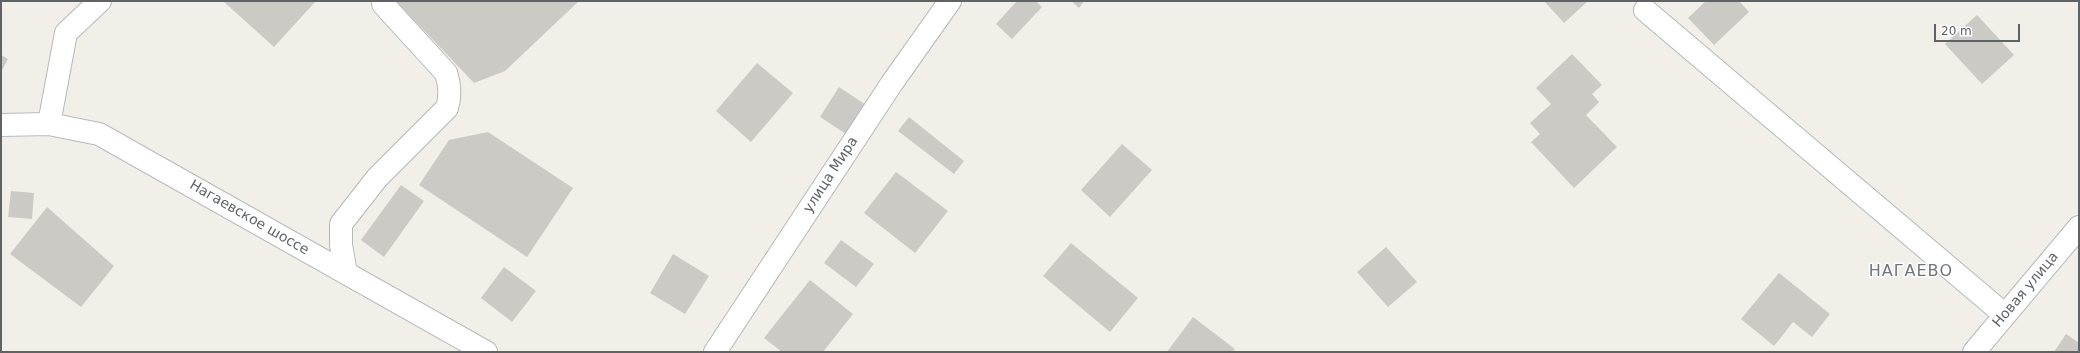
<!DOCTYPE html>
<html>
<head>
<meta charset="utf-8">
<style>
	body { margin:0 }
	#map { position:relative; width:2080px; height:353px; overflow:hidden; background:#f1efe8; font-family:"DejaVu Sans",sans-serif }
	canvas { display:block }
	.frame { position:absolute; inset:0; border:2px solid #5f6368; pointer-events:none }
	.scale { position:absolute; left:1934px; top:24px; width:86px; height:18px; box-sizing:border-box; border:2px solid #5f6368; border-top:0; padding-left:5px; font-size:12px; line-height:14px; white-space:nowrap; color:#5f6368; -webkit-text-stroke:3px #fff; paint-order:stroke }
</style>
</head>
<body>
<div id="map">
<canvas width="2080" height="353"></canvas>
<div class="frame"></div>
<div class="scale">20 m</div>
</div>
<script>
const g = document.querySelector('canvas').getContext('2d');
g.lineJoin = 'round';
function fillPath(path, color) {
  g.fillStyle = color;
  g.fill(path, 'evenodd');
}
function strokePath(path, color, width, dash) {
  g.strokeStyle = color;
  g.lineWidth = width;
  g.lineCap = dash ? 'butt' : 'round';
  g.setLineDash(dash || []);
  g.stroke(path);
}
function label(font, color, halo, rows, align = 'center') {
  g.font = font + ' "DejaVu Sans",sans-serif';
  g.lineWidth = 3;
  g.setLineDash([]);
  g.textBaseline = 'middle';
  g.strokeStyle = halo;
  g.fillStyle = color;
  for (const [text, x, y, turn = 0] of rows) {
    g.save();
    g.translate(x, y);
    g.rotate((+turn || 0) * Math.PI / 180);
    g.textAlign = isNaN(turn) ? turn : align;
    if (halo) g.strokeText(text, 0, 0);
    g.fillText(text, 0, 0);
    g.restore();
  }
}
const building = new Path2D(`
	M 223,1 L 316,1 L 274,47 Z
	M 396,1 L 579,1 L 505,71 L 474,83 Z
	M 1017,1 L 1036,1 L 1042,7 L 1012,39 L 996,24 Z
	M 1071,1 L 1084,1 L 1079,8 Z
	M 1544,1 L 1588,1 L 1564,23 Z
	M 1706,1 L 1739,1 L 1749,12 L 1714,45 L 1688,18 Z
	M 1977,15 L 2014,55 L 1982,84 L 1945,44 Z
	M 1572,54 L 1602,85 L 1592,94 L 1599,102 L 1586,115 L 1617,147 L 1574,188 L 1531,142 L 1540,134 L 1530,123 L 1551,104 L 1536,88 Z
	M 1,55 L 8,59 L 1,72 Z
	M 757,63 L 793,93 L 751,142 L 716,111 Z
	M 839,87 L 866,105 L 846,134 L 820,117 Z
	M 909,117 L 964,161 L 954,174 L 898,131 Z
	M 488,132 L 573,188 L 527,257 L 419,185 L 449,140 Z
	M 1122,144 L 1152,170 L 1110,217 L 1081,190 Z
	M 896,172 L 948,211 L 915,253 L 864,213 Z
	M 401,185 L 424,201 L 384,257 L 361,240 Z
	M 11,191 L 34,193 L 32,219 L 8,217 Z
	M 47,207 L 114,266 L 81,307 L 10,254 Z
	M 841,240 L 874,264 L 856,287 L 824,263 Z
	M 1071,243 L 1138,298 L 1110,332 L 1043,276 Z
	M 1386,247 L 1417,282 L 1388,307 L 1357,272 Z
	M 673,254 L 709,276 L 685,314 L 650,293 Z
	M 504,267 L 536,291 L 512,322 L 481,298 Z
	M 1779,273 L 1830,314 L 1812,337 L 1793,322 L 1774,346 L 1741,319 Z
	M 810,280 L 853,314 L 823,352 L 782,352 L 764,338 Z
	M 1193,317 L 1235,349 L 1232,352 L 1167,352 Z
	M 2066,334 L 2079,343 L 2079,352 L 2054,352 Z`);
const street = new Path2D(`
	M 1645,10 L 2005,315
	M 49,124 L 66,33 L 100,1
	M 346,273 L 341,245 L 341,224 L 377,178 L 447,108 C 451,95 450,85 446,73 L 383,4
	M 715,352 L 892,83 L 950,1
	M 1974,352 L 2079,227`);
const secondary = new Path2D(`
	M 1,125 L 49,124 L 99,134 L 486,352`);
const streetNames = [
	["улица Мира",831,175,-57],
	["Нагаевское шоссе",249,218,30],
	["Новая улица",2026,290,-50]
];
const quarterNames = [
	["НАГАЕВО",1911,272]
];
fillPath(building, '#cccac5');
strokePath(street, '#b5b8bc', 24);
strokePath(secondary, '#b6babf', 24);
strokePath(street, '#fff', 22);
strokePath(secondary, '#fff', 22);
label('14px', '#5f6368', '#fff', streetNames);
g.letterSpacing = '1px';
label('16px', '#70757a', '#fff', quarterNames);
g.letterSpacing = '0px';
</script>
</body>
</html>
